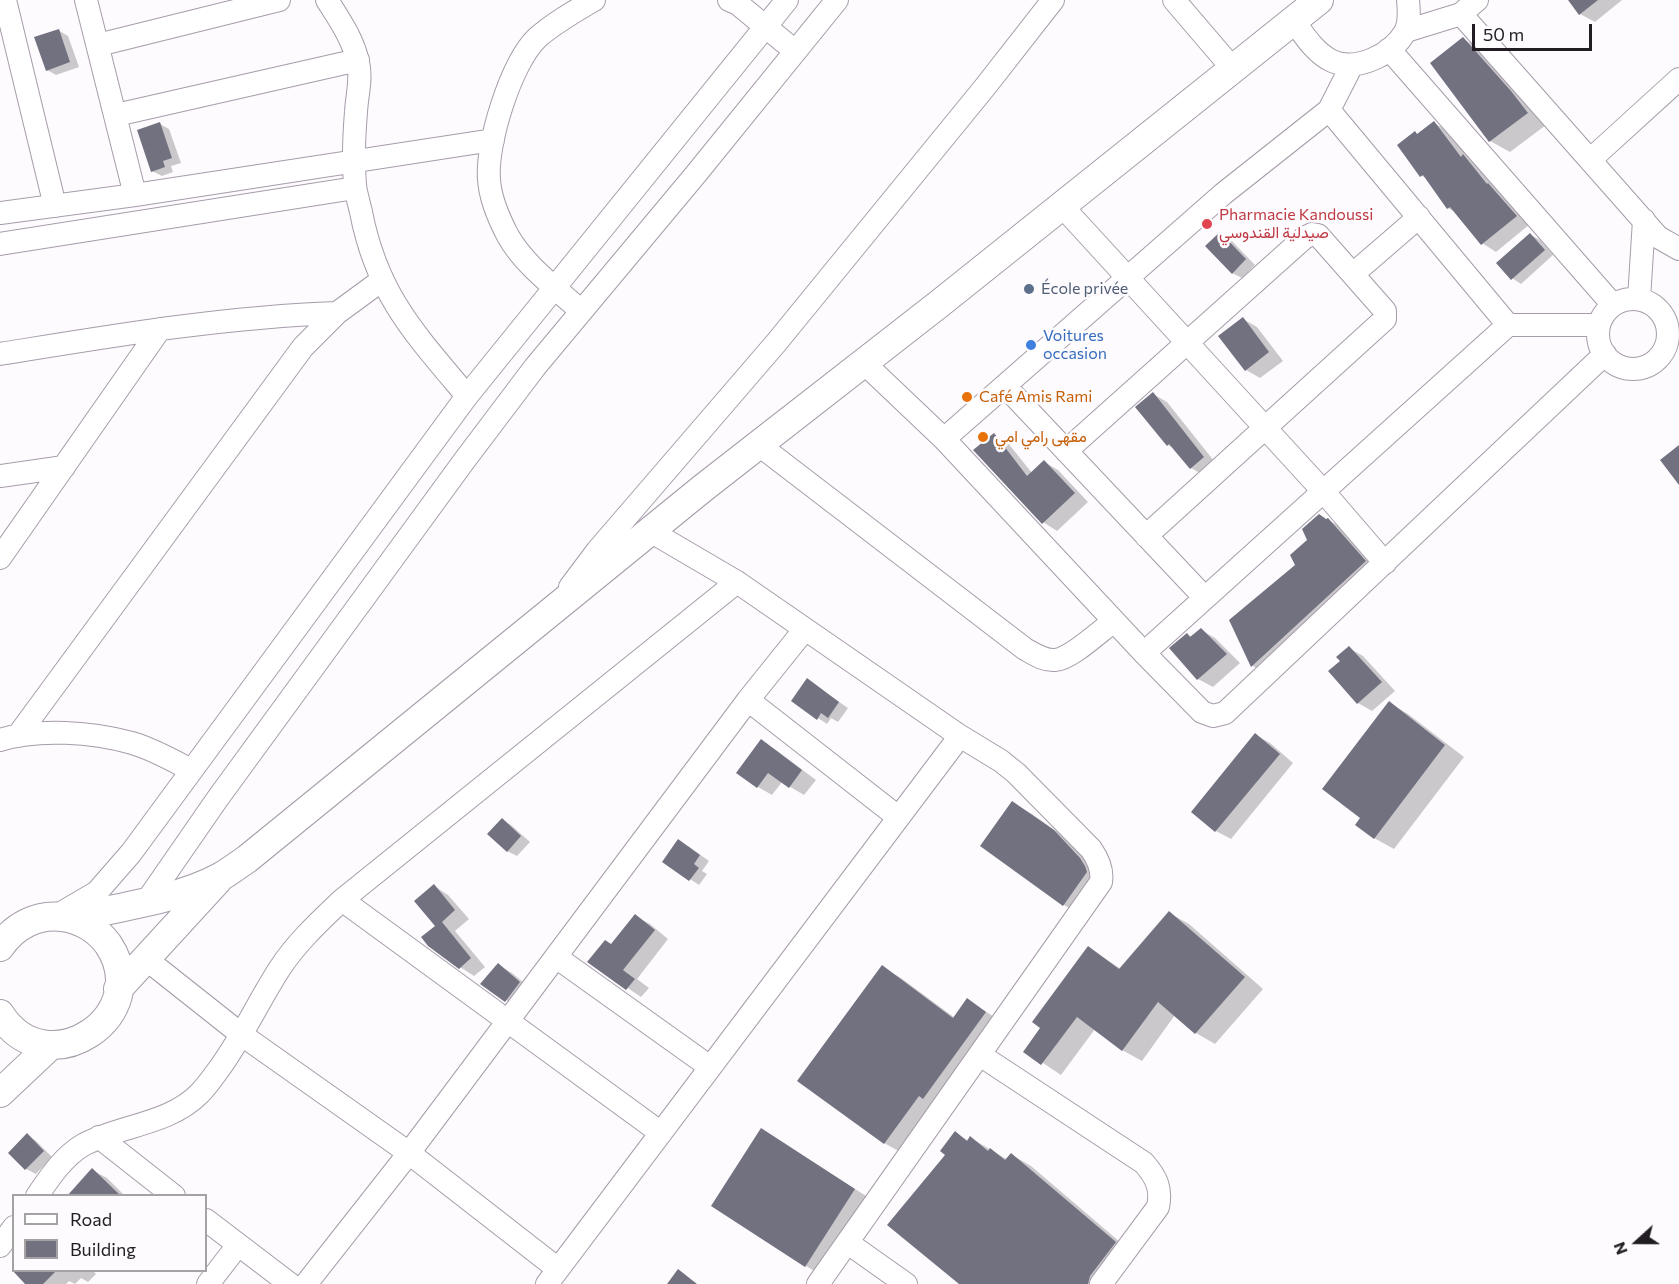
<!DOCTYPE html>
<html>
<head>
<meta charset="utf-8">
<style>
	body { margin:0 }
	#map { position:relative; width:1679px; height:1284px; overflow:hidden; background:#fdfbfe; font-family:Commissioner,sans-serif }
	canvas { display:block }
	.legend { position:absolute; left:12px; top:1194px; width:195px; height:78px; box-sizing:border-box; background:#fdfbfe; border:2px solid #a5a2a6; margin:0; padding:8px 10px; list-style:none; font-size:18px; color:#211d22 }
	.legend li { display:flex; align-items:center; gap:12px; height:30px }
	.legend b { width:30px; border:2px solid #a5a2a6 }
	.north { position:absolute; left:1607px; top:1212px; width:60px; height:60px; -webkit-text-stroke:4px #fdfbfe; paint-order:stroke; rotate:249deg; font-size:16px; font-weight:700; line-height:24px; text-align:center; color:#211d22 }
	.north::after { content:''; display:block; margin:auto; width:21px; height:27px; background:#211d22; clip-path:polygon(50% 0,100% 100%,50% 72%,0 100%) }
	.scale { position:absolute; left:1472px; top:24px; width:120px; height:27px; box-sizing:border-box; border:3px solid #211d22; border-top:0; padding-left:8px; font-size:18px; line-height:21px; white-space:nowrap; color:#211d22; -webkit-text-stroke:4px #fdfbfe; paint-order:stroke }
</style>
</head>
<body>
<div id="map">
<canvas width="1679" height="1284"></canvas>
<ul class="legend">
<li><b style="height:8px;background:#fff"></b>Road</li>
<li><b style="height:16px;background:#727180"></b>Building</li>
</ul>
<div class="north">N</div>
<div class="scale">50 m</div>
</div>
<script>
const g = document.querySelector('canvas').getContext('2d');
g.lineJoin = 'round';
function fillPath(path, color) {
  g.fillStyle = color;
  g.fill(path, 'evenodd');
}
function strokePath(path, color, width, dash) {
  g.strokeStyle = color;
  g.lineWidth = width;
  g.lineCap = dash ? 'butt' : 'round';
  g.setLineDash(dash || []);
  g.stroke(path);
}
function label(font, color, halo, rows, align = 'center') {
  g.font = font + ' Commissioner,Vazirmatn,sans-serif';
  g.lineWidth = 5;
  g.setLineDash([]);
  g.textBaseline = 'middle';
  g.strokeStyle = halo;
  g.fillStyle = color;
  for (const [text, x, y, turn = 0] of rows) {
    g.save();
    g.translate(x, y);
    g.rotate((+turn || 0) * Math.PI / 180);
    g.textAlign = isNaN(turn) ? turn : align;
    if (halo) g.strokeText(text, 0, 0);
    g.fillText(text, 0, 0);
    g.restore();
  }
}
const shadow = new Path2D(`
	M 1570,0 L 1622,0 L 1595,22 L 1580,14 Z
	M 58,30 L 68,36 L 79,67 L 56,75 L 47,70 Z
	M 1463,39 L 1483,50 L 1546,125 L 1510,152 L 1490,141 Z
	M 1434,123 L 1448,131 L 1470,160 L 1478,165 L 1530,224 L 1496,252 L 1482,243 L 1457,213 L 1448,208 L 1427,179 L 1421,175 L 1418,135 Z
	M 160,124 L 169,129 L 181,163 L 171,166 L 173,172 L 162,176 L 152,171 Z
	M 1220,234 L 1230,239 L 1255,265 L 1242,278 L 1232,273 Z
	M 1531,235 L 1540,240 L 1553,255 L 1521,284 L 1512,278 Z
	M 1243,319 L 1257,327 L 1283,361 L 1260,378 L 1246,370 Z
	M 1153,394 L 1167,402 L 1218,466 L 1205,476 L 1191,468 L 1176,449 L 1168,445 Z
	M 994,435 L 1008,443 L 1032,473 L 1044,462 L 1058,470 L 1088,502 L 1057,531 L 1043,522 Z
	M 1328,520 L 1348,531 L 1384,573 L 1272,677 L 1253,666 L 1231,620 L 1297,566 L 1309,541 Z
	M 1201,630 L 1215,638 L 1240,663 L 1213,687 L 1198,679 L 1187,634 L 1192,637 Z
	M 1349,648 L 1363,656 L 1395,691 L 1372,711 L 1358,703 L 1330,672 L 1342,661 Z
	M 816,686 L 848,708 L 838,722 L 831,718 L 827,724 L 818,718 Z
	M 1389,703 L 1408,714 L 1464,757 L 1394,849 L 1374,838 L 1362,818 Z
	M 1256,735 L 1270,743 L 1293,763 L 1231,839 L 1216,831 L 1193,811 Z
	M 762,741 L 776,750 L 816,780 L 804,795 L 782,782 L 772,795 L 758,787 Z
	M 1013,803 L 1032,814 L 1073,843 L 1100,870 L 1083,916 L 1064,905 L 982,846 Z
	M 502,820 L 511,825 L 530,842 L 517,856 L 507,851 Z
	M 688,846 L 709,861 L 702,871 L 707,874 L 699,885 L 664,862 Z
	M 434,886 L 448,895 L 469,919 L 455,931 L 485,967 L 474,976 L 460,967 L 437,926 Z
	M 1169,913 L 1189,924 L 1263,989 L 1215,1044 L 1196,1033 L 1175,1015 L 1142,1061 L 1122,1050 L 1095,1029 L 1061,1075 L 1025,1051 L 1042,1028 L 1089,948 L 1121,969 Z
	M 635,916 L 650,924 L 668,939 L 637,979 L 649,988 L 641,997 L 589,962 L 612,945 Z
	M 498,965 L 512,973 L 534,991 L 520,1009 L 482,984 Z
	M 882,967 L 901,978 L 955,1018 L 968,1000 L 1005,1024 L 904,1154 L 884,1143 Z
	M 762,1130 L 874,1201 L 825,1277 L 806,1266 Z
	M 955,1133 L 969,1141 L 971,1138 L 1008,1160 L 1012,1155 L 1031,1166 L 1134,1254 L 1112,1284 L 961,1284 L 947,1155 Z
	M 27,1135 L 36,1141 L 52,1157 L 36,1174 L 26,1169 Z
	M 92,1170 L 107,1178 L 125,1196 L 79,1196 Z
	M 14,1270 L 92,1270 L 96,1274 L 88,1282 L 81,1278 L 75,1284 L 69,1281 L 66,1284 L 27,1284 Z`);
const building = new Path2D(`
	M 1568,0 L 1598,0 L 1579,15 Z
	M 59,29 L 70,62 L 46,71 L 34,37 Z
	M 1463,37 L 1511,91 L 1528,113 L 1489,142 L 1430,63 Z
	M 1434,121 L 1461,157 L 1463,154 L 1487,184 L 1488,183 L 1517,216 L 1481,245 L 1450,207 L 1447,209 L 1423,175 L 1420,177 L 1397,145 L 1415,131 L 1417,134 Z
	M 160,122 L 172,158 L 163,161 L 165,167 L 151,172 L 137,130 Z
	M 1220,232 L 1246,259 L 1232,274 L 1205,246 Z
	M 1530,233 L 1545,250 L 1511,280 L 1496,263 Z
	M 1243,317 L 1269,352 L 1245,371 L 1218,336 Z
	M 1153,392 L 1204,457 L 1190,469 L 1169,444 L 1167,446 L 1135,407 Z
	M 994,433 L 1027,476 L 1044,460 L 1075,493 L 1042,524 L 973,450 Z
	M 1679,445 L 1679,485 L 1660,460 Z
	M 1319,514 L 1326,519 L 1328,518 L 1366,561 L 1251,667 L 1229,620 L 1295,565 L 1290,555 L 1307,540 L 1302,529 Z
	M 1201,628 L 1227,654 L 1197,680 L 1169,648 L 1187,633 L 1190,637 Z
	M 1349,646 L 1382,682 L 1357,704 L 1328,671 L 1340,661 L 1336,657 Z
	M 807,678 L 839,702 L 828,718 L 821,713 L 817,720 L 791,701 Z
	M 1389,701 L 1445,745 L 1374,839 L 1355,825 L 1360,818 L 1322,789 Z
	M 1255,733 L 1280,754 L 1215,832 L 1191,812 Z
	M 761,739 L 802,770 L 789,788 L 768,773 L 757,788 L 736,773 Z
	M 1012,801 L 1054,830 L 1080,858 L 1085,866 L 1087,872 L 1063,906 L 980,846 Z
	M 502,818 L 521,836 L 507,852 L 487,834 Z
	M 678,839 L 700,855 L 694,864 L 699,868 L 689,881 L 662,862 Z
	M 434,884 L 455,910 L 442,922 L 471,958 L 459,969 L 428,946 L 421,937 L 435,926 L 414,901 Z
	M 1169,911 L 1245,977 L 1195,1034 L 1158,1002 L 1122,1051 L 1077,1017 L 1041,1065 L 1023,1052 L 1040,1028 L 1032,1022 L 1088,946 L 1119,969 Z
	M 635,914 L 655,930 L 623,970 L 635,979 L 626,990 L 587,962 L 605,940 L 611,944 Z
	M 498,963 L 520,982 L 505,1002 L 480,984 Z
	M 882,965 L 953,1018 L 967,998 L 986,1012 L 923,1099 L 919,1096 L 884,1144 L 797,1081 Z
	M 761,1128 L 855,1189 L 805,1267 L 711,1206 Z
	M 955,1131 L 967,1141 L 970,1136 L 988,1151 L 990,1148 L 1005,1160 L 1011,1153 L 1116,1242 L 1090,1276 L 1088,1284 L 959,1284 L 887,1225 L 945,1155 L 940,1151 Z
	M 27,1133 L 44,1151 L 25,1170 L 8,1153 Z
	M 92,1168 L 121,1196 L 67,1196 Z
	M 678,1269 L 697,1284 L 667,1284 Z
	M 12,1270 L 57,1270 L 43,1284 L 25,1284 Z`);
const minor = new Path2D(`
	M 5,0 L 55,206
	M 86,0 L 135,195
	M 327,0 C 339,19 353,39 358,62 C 362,79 357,94 356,112 C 354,136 353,161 355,185 C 356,194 359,203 361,212 C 377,295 415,334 467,396
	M 729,0 L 738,4 L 795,51
	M 1174,0 L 1233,69
	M 1461,14 L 1658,237 L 1679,249
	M 1293,20 C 1304,35 1315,53 1332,61 C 1356,72 1392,55 1405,32 C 1410,23 1409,10 1408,0
	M 1406,31 L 1461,14 L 1477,0
	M 98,45 L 279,0
	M 1389,49 L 1613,305
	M 1329,110 L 1508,325
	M 116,115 L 358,60
	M 1590,160 L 1679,79
	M 1061,205 L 1323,491 L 1385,563
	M 0,213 L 135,195 L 493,140
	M 0,244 L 355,188
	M 1353,274 L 1419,217
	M1598 334a35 35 0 1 1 70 0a35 35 0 1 1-70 0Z
	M 1639,299 L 1644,220
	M 581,311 C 556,288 525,266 508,236 C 499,219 490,198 489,179 C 486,144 511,63 537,38 C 554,23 575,11 594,0
	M 0,354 C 112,336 223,317 337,313
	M 863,362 L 944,439 L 1144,653 L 1202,712 L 1213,716 L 1225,713 L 1605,354
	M 1005,386 L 1205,598
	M 944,439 L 1223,194 L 1329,110 L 1352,65
	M 759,445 L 1025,649 C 1034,654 1044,661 1055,660 C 1071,659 1100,631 1114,621
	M 1066,451 L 1304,238 L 1312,234 L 1318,235 L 1385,311 L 1385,319 L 1146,536
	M 0,476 L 64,467
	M 650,531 L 737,582 L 960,736 L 1001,761 L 1016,773 L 1091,849 C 1098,859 1103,870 1101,882 L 818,1284
	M 0,558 L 160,329
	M 570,587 L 597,551 L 776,343 L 985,87 L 1053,0
	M 1144,653 L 1508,325 L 1599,325
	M 748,700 L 898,817
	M 19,734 L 303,347 L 337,313 L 382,280
	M 0,740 C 38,728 93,732 132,743 C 153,749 172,760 191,770
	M 342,900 L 661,1133
	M 146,902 L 218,798 L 464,461 L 535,367 L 696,174 L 837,0
	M 56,916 L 97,892 L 131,853 L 467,396 L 787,0
	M 556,957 L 710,1067
	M 146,959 L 242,1035 L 409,1153 L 558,1269
	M 980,1055 L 1144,1163 C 1156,1177 1162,1188 1158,1207 L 1101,1284
	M 99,1137 L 174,1196
	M 37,1196 C 50,1177 63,1157 83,1145 C 120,1125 168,1125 199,1094 C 205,1088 211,1080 216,1073 C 241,1040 258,1002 280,968 C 297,942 320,921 342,900 L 737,582
	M 206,1220 L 290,1284
	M 848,1243 L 906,1284
	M 0,1246 L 14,1227
	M 208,1284 L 238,1245
	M 306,1284 L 409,1153 L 748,700 L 805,629
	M 547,1284 L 960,736`);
const major = new Path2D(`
	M 71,918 C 116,908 180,899 220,877 C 229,872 238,865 247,859 L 703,488 L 939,304 L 1319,0
	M 0,947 C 14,926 37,914 62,917 C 80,919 97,929 108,944 C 156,1015 47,1088 0,1014
	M 118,989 L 218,880
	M 0,1093 L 51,1045`);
const markers = [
	[1207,224,6,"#e0444e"],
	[1029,289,6,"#5c6f8a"],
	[1031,345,6,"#3f7fe0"],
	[967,397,6,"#e8710a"],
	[983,437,6,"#e8710a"]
];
const healthNames = [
	["Pharmacie Kandoussi",1219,215],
	["صيدلية القندوسي",1219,233]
];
const serviceNames = [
	["École privée",1041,289]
];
const shopNames = [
	["Voitures",1043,336],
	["occasion",1043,354]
];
const foodNames = [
	["Café Amis Rami",979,397],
	["مقهى رامي امي",995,437]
];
fillPath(shadow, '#0003');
fillPath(building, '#727180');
strokePath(minor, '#a69caa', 24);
strokePath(major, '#a69caa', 30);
strokePath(minor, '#fff', 22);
strokePath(major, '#fff', 28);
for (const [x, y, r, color] of markers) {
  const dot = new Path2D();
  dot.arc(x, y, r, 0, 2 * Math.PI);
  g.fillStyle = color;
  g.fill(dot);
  strokePath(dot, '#fdfbfe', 2);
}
label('16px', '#be3a42', '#fdfbfe', healthNames, 'left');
label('16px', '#4e5e75', '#fdfbfe', serviceNames, 'left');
label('16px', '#366cbe', '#fdfbfe', shopNames, 'left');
label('16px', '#c56008', '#fdfbfe', foodNames, 'left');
</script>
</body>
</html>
